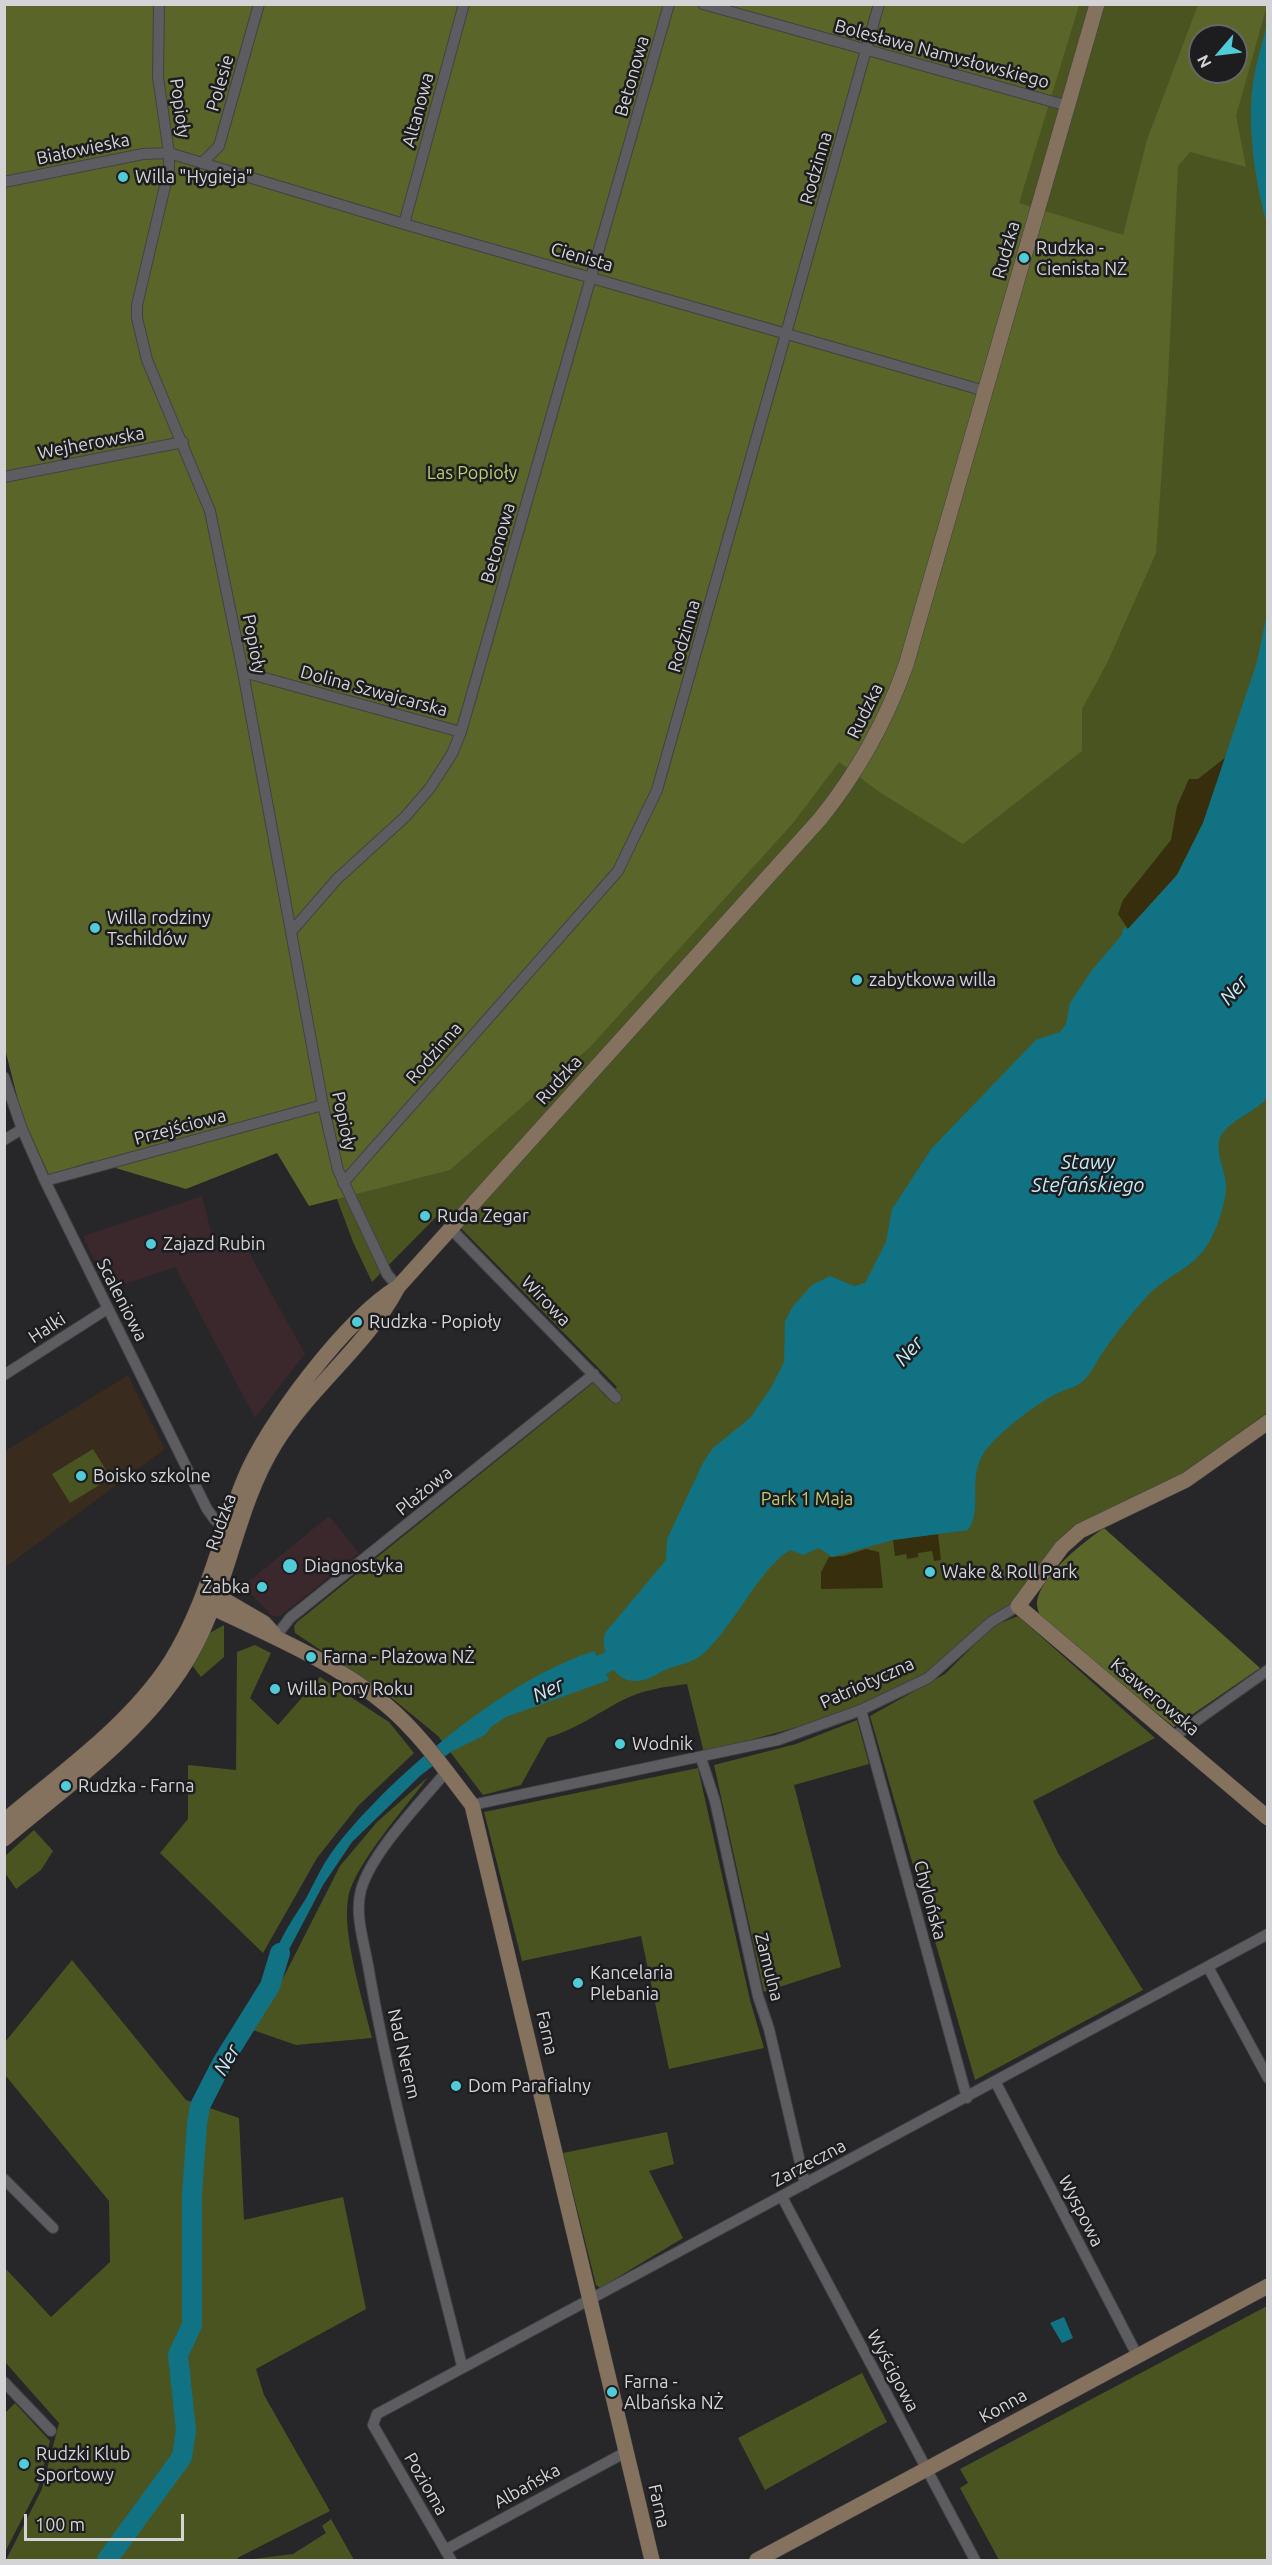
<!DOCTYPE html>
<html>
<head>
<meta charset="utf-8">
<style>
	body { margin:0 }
	#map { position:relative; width:1272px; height:2565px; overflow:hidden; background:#272629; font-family:Ubuntu,sans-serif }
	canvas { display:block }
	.frame { position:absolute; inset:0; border:6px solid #d4d4d6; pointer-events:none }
	.north { position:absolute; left:1188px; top:24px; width:60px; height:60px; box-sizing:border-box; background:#1d1d20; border:2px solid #666669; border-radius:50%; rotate:242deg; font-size:16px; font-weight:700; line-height:24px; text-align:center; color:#d4d4d6 }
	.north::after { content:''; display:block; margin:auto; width:21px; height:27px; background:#52cbd8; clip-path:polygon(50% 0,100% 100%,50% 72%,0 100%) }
	.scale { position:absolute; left:24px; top:2514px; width:160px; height:27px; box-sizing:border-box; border:3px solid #d4d4d6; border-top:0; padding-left:8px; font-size:18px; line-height:21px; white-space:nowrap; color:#d4d4d6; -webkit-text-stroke:4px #1d1d20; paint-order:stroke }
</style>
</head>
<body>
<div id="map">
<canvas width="1272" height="2565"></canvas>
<div class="frame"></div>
<div class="north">N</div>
<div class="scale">100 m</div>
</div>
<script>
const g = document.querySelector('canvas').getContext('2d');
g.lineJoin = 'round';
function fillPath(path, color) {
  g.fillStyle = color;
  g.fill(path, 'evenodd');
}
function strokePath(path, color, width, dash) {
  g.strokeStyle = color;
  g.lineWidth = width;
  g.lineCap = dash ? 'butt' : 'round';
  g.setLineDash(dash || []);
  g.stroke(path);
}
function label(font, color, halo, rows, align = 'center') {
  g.font = font + ' Ubuntu,sans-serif';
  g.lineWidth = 5;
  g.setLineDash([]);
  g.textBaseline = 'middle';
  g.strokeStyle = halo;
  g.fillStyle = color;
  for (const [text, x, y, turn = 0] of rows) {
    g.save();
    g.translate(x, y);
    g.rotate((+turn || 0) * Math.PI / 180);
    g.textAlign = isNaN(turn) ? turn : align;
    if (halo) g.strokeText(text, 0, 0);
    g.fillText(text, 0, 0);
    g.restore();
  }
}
const commercial = new Path2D(`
	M 202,1196 L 216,1251 L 243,1242 L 305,1354 L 255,1418 L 175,1267 L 108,1290 L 83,1236 Z
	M 329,1516 L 359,1553 L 280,1616 L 272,1616 L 243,1586 Z`);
const education = new Path2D(`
	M 128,1375 L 165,1449 L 6,1567 L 5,1451 Z`);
const green = new Path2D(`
	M 4,5 L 1267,5 L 1267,1413 L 1168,1484 L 1089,1519 L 1010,1606 L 973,1630 L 932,1672 L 851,1712 L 704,1753 L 687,1684 C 663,1687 641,1690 619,1702 C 593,1716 576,1729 547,1738 L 521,1785 L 483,1795 L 438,1736 L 388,1695 L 295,1633 L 294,1626 L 297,1622 L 594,1382 L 606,1397 L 617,1387 L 443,1210 L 372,1282 L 353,1242 L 328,1175 L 311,1099 L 49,1175 L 4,1045 ZM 1200,36 L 1236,36 L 1236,72 L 1200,72 Z
	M 93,1449 L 111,1478 L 70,1503 L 52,1474 Z
	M 1018,1616 L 1155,1738 L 1033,1801 L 1058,1853 L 1143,1990 L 975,2080 L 870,1716 L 945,1674 L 993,1626 Z
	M 224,1625 L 224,1657 L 201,1677 L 191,1664 L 208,1634 Z
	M 255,1645 L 271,1653 L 250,1698 L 278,1725 L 320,1677 L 389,1722 L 414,1753 L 358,1806 L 317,1858 L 263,1953 L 160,1853 L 188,1819 L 188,1765 L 236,1770 L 237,1652 Z
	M 857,1720 L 869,1764 L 794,1785 L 841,1967 L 764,1992 L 714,1765 L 796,1744 Z
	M 698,1768 L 750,2000 L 764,2048 L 669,2069 L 641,1936 L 522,1961 L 484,1812 Z
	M 428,1777 C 407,1806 353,1866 348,1899 C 342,1935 363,2001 372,2038 L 296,2045 L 250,2029 L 278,1988 L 340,1866 L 377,1822 Z
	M 34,1830 L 53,1851 L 41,1870 L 16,1889 L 5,1873 L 5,1856 Z
	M 72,1960 L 186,2100 L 239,2118 L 244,2220 L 343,2197 L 366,2309 L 256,2369 L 264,2395 L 330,2511 L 239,2557 L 236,2560 L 6,2560 L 42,2489 L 59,2423 L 5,2362 L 5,2268 L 51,2317 L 110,2262 L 109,2201 L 5,2075 L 5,2042 Z
	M 667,2132 L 674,2164 L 649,2171 L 683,2238 L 600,2288 L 596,2285 L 563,2153 Z
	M 1267,2306 L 1267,2560 L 999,2560 L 960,2488 L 968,2483 L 960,2469 Z
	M 862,2373 L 887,2422 L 765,2490 L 738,2438 Z
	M 15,2403 L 50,2441 L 38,2488 L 5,2552 L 5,2413 Z
	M 331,2519 L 354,2560 L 245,2560 L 293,2554 L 326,2533 L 322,2526 Z`);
const forest = new Path2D(`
	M 4,5 L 1079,5 L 1019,203 L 1123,235 L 1147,140 L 1198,5 L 1267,5 L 1236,116 L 1246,167 L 1190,152 L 1178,166 L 1168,380 L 1156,553 L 1107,663 L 1082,709 L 1082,751 L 963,844 L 881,793 L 839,762 L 793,823 L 590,1047 L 450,1170 L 309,1206 L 277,1153 L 186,1189 L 92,1161 L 49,1175 L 22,1116 L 4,1045 ZM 1200,36 L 1236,36 L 1236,72 L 1200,72 Z
	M 1104,1528 L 1260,1668 L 1174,1727 L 1041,1620 C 1039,1612 1035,1605 1038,1597 C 1046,1572 1083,1542 1104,1528 Z`);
const sand = new Path2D(`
	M 1226,757 L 1203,823 L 1177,875 L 1128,929 L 1118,914 L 1123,900 L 1171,840 L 1177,806 L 1189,779 L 1198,779 Z
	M 938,1534 L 941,1560 L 934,1561 L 932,1551 L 918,1553 L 918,1557 L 907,1559 L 906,1554 L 895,1556 L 893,1540 Z
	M 866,1549 L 879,1552 L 883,1588 L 821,1589 L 821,1572 L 829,1557 L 844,1556 Z`);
const water = new Path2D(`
	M 1267,24 L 1267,223 C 1255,185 1247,123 1253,84 C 1256,63 1262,44 1267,24 Z
	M 1267,613 L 1267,1099 C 1254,1111 1236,1118 1224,1131 C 1210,1146 1227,1171 1226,1188 C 1225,1206 1217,1229 1208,1244 C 1194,1267 1167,1276 1149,1294 C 1132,1313 1115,1334 1101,1355 C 1096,1362 1092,1372 1086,1378 C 1079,1387 1068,1388 1058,1393 C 1037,1403 1005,1428 990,1445 C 963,1475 985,1505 968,1530 L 893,1540 L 832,1557 L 819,1548 L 803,1555 L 790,1550 C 762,1566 734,1624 708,1649 C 692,1666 677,1663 659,1673 C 645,1682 624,1687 613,1668 C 607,1656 601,1646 605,1633 L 666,1560 L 667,1539 L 703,1463 L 713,1448 L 750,1418 L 771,1388 L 784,1362 L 785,1321 L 793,1306 L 812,1285 L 830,1276 L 854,1286 L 865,1283 L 886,1242 L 892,1209 L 932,1148 L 1036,1040 L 1060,1032 L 1066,1024 L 1070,1003 L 1092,970 L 1121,936 L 1124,927 L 1128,929 L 1177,875 L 1203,823 L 1257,662 Z
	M 594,1651 L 609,1680 L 506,1717 L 492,1726 L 485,1735 L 452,1751 L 420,1776 L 352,1842 L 323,1885 L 274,1978 L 268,1973 C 275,1946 290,1923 305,1900 C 314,1884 321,1867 332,1852 C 386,1779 507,1678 594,1651 Z
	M 1064,2317 L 1073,2338 L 1062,2343 L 1050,2323 Z`);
const river = new Path2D(`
	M 577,1676 L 632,1651
	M 107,2560 L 182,2457 L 186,2430 L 178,2355 L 192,2325 L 192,2194 L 197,2124 L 200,2106 L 222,2063 L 270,1986 L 280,1953`);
const street = new Path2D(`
	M 159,4 L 158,77 L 169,153 L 169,169 L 137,305 L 137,318 L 147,360 L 210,511 L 243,672 L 323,1105 L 338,1170 L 387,1274 L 398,1287
	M 703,4 L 1068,106
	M 202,163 L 219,146 L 259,4
	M 4,182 L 143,154 L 169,153 L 404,224 L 985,391
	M 404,224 L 464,4
	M 4,477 L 183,442
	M 243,672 L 461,732
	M 291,932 L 337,879 L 405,817 L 430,788 L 452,754 L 461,732 L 669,4
	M 4,1077 L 22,1129 L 45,1181 L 207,1509 L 215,1520 L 227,1527
	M 4,1140 L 22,1129
	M 45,1181 L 323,1105
	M 343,1183 L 618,871 L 657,790 L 879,4
	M 451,1229 L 616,1398
	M 4,1375 L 107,1309
	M 276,1636 L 290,1618 L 594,1374
	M 861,1710 L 967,2098
	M 1172,1738 L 1268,1670
	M 701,1758 L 715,1801 L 758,1996 L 769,2029 L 805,2184
	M 446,1772 C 421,1802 371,1853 361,1890 C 354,1915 365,1945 369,1971 C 392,2104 430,2235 462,2366
	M 472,1805 L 778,1740 L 861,1710 L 928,1678 L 991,1622 L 1018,1606
	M 1208,1967 L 1268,2078
	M 996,2083 L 1137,2355
	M 4,2179 L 53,2228
	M 782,2197 L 975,2560
	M 4,2382 L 51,2431
	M 445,2550 L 626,2452
	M 451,2560 L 373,2425 L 377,2414 L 1268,1934`);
const secondary = new Path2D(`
	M 1268,1422 L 1186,1480 L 1080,1531 L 1062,1547 L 1018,1606 L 1268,1818
	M 209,1591 L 264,1623 L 274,1634
	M 201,1602 C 262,1632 333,1660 385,1704 C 419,1732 445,1770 472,1805 L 652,2560
	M 4,1821 C 62,1772 130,1725 171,1661 C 206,1605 219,1541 244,1480 C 267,1423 346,1319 398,1287
	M 4,1839 C 75,1779 161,1721 201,1634 C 230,1573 239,1502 275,1444 C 310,1387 367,1346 398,1287 L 820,819 C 858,772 886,721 906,665 L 1097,4
	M 757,2560 L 1268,2286`);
const markers = [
	[123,177,6,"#52cbd8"],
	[1024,258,6,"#52cbd8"],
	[95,928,6,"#52cbd8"],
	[857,980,6,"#52cbd8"],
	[425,1216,6,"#52cbd8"],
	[151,1244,6,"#52cbd8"],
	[357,1322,6,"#52cbd8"],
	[81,1476,6,"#52cbd8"],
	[290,1566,8,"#52cbd8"],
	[930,1572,6,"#52cbd8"],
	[262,1587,6,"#52cbd8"],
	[311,1657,6,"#52cbd8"],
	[275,1689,6,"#52cbd8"],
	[620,1744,6,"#52cbd8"],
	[66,1786,6,"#52cbd8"],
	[578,1983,6,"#52cbd8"],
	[456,2086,6,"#52cbd8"],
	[612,2392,6,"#52cbd8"],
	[24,2464,6,"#52cbd8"]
];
const streetNames = [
	["Bolesława Namysłowskiego",942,54,15],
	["Betonowa",632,76,-74],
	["Polesie",220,83,-74],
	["Popioły",180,108,82],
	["Altanowa",418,110,-75],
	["Białowieska",83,149,-12],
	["Rodzinna",816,168,-74],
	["Rudzka",1006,250,-74],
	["Cienista",582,257,16],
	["Wejherowska",91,443,-11],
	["Betonowa",498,543,-74],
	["Rodzinna",684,636,-74],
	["Popioły",254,644,79],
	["Dolina Szwajcarska",374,691,15],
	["Rudzka",865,711,-64],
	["Rodzinna",434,1053,-49],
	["Rudzka",559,1080,-48],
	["Popioły",344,1121,78],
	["Przejściowa",180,1127,-15],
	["Scaleniowa",122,1300,63],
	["Wirowa",546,1301,46],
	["Halki",47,1328,-33],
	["Plażowa",424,1491,-39],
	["Rudzka",221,1522,-71],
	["Patriotyczna",867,1683,-24],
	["Ksawerowska",1155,1697,40],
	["Chylońska",930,1900,75],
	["Zamulna",769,1967,76],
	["Farna",547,2033,77],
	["Nad Nerem",404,2054,77],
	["Zarzeczna",809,2163,-28],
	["Wyspowa",1081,2211,63],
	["Wyścigowa",893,2371,62],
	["Konna",1003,2406,-29],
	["Pozioma",426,2484,60],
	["Albańska",527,2486,-29],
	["Farna",659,2506,77]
];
const poiNames = [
	["Willa \"Hygieja\"",135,177],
	["Rudzka -",1036,248],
	["Cienista NŻ",1036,269],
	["Willa rodziny",107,918],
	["Tschildów",107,939],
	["zabytkowa willa",869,980],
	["Ruda Zegar",437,1216],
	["Zajazd Rubin",163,1244],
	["Rudzka - Popioły",369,1322],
	["Boisko szkolne",93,1476],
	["Diagnostyka",304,1566],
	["Wake & Roll Park",942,1572],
	["Żabka",250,1587,"right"],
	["Farna - Plażowa NŻ",323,1657],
	["Willa Pory Roku",287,1689],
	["Wodnik",632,1744],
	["Rudzka - Farna",78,1786],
	["Kancelaria",590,1973],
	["Plebania",590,1994],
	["Dom Parafialny",468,2086],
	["Farna -",624,2382],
	["Albańska NŻ",624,2403],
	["Rudzki Klub",36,2454],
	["Sportowy",36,2475]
];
const parkNames = [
	["Las Popioły",472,473],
	["Park 1 Maja",807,1499]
];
const waterNames = [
	["Ner",1234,990,-48],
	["Stawy",1088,1162],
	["Stefańskiego",1088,1185],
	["Ner",909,1351,-48],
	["Ner",548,1690,-25],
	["Ner",227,2060,-60]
];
fillPath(commercial, '#3b282c');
fillPath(education, '#392b1e');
fillPath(green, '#4a5420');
fillPath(forest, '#5a6629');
fillPath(sand, '#362e0d');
fillPath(water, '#117284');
strokePath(river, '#117284', 20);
strokePath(street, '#434245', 12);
strokePath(secondary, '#434245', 16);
strokePath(street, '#5d5c60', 10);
strokePath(secondary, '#85725e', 15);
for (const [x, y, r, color] of markers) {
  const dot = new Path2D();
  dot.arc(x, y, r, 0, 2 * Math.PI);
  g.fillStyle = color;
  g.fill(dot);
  strokePath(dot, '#1d1d20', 2);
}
label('18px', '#d4d4d6', '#1d1d20', streetNames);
label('18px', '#d4d4d6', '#1d1d20', poiNames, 'left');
label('18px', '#bacd75', '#1d1d20', parkNames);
label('italic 20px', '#c1ebf6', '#1d1d20', waterNames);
</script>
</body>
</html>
